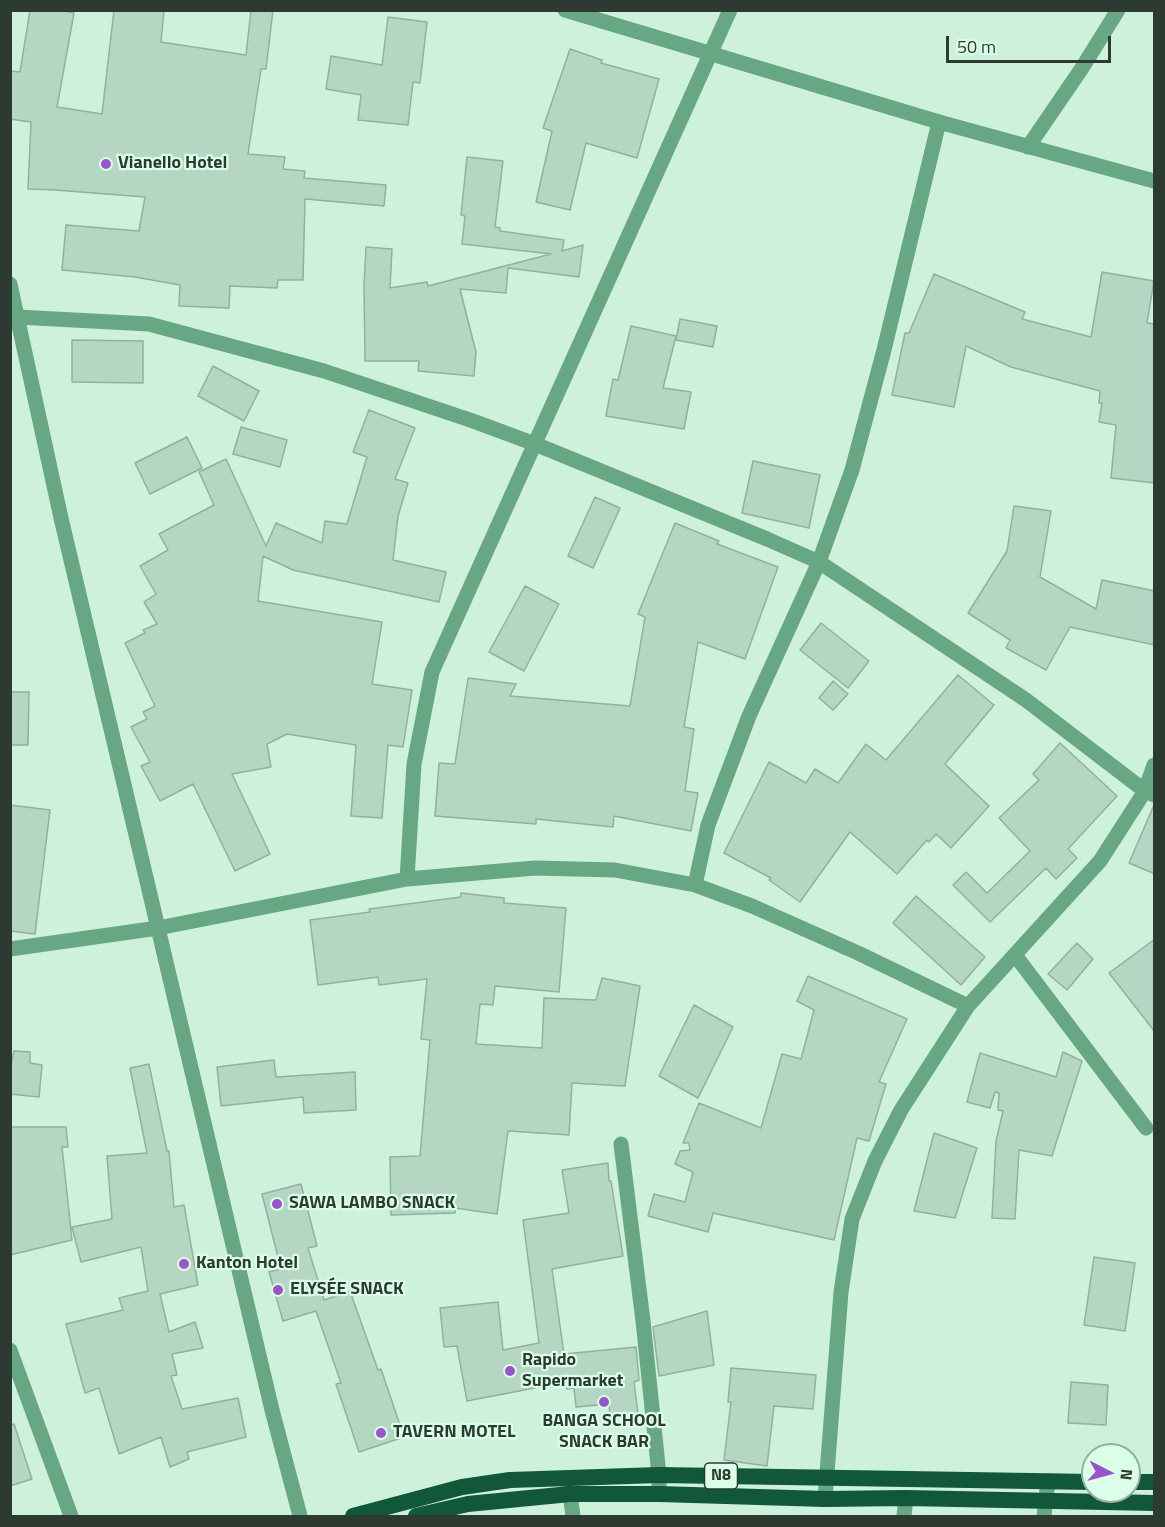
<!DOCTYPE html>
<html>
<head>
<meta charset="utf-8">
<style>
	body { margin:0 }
	#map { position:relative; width:1165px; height:1527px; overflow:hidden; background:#cef1dc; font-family:"Titillium Web",sans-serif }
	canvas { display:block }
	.frame { position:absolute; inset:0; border:12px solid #2d3a32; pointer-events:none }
	.north { position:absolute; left:1081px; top:1443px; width:60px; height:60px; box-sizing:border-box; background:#dbfee9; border:2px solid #95b0a0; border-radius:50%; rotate:96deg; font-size:16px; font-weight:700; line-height:24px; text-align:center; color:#2d3a32 }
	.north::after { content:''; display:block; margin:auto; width:21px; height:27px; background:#9a54c9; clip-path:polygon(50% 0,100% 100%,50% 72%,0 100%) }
	.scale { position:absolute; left:946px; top:36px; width:165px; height:27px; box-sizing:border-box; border:3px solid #2d3a32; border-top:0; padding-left:8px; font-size:18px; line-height:21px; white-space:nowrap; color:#2d3a32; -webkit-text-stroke:4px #dbfee9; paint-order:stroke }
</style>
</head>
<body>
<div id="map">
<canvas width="1165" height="1527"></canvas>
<div class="frame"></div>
<div class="north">N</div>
<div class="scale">50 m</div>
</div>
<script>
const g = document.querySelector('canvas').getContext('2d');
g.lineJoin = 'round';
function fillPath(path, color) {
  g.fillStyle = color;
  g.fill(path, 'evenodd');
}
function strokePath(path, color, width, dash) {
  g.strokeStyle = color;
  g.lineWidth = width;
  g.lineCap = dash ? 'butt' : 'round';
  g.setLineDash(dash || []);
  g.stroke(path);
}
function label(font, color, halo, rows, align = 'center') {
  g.font = font + ' "Titillium Web",sans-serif';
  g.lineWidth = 4.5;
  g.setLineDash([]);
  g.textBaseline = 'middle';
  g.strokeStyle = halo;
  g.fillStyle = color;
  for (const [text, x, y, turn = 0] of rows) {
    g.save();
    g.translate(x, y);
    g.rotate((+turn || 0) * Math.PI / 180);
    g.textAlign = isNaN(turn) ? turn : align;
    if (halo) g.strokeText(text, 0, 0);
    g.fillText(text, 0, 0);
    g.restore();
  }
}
const building = new Path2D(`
	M 30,10 L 59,10 L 74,13 L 57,107 L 102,114 L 114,10 L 164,10 L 161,42 L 246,55 L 251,10 L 273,10 L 266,69 L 261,69 L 248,154 L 285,157 L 283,169 L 305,171 L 304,178 L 386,185 L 384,206 L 305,199 L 303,280 L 278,280 L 277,288 L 230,286 L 229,308 L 179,306 L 180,285 L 135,277 L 62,270 L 66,225 L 139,231 L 145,197 L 55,190 L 28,189 L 31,122 L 10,119 L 10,71 L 20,72 Z
	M 388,17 L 427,22 L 420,83 L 413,82 L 408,125 L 358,120 L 361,95 L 326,89 L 331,56 L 382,65 Z
	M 570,49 L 602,60 L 601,63 L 659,79 L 637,158 L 586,143 L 570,210 L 536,202 L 552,131 L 543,128 Z
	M 467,157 L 503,161 L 495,227 L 500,228 L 500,231 L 564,240 L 562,251 L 583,245 L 579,277 L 508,268 L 506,293 L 460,289 L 476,352 L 474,376 L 418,371 L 419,361 L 365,361 L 364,286 L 366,247 L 392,249 L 390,288 L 427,282 L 428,286 L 551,254 L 462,244 L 465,216 L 461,215 Z
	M 1102,272 L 1154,281 L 1147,323 L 1155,324 L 1155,483 L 1111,478 L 1116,425 L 1099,422 L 1102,403 L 1099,403 L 1100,391 L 1011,367 L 966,346 L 954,407 L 892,395 L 905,333 L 909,333 L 934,274 L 1025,312 L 1022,319 L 1091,337 Z
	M 680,319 L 717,326 L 713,347 L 676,340 Z
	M 631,326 L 676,336 L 663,388 L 691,392 L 684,429 L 606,416 L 613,379 L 618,380 Z
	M 72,340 L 143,341 L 143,383 L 72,382 Z
	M 213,366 L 259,391 L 244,421 L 198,396 Z
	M 369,410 L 415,428 L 395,479 L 408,483 L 398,516 L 393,560 L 446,572 L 439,602 L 293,570 L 263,556 L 258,601 L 382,622 L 372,684 L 412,690 L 403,747 L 388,745 L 382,818 L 351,816 L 356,745 L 287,734 L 267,744 L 271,767 L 232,774 L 270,854 L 235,871 L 193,784 L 160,801 L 141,766 L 150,762 L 131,727 L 147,719 L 143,712 L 155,706 L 125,643 L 145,633 L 143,630 L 157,624 L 144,602 L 156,594 L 140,566 L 168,550 L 159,534 L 214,505 L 199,472 L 226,459 L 266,546 L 276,523 L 322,543 L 325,521 L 347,524 L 367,457 L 353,452 Z
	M 241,427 L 287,440 L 280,467 L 233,454 Z
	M 187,437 L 202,468 L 150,494 L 135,463 Z
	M 753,461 L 820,475 L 809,528 L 742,513 Z
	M 595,497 L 620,508 L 593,568 L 568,556 Z
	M 1014,506 L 1051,511 L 1040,577 L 1096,609 L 1102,580 L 1155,591 L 1155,645 L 1070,627 L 1046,670 L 1006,648 L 1010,640 L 968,613 L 1007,551 Z
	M 675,523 L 719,541 L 717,544 L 778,567 L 745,659 L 698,642 L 684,727 L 694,729 L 685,791 L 698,793 L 691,831 L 614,816 L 613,827 L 536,819 L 536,824 L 435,816 L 439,763 L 455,764 L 468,678 L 516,684 L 510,696 L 630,706 L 645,617 L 638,614 Z
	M 525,586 L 559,604 L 524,671 L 489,652 Z
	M 821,623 L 869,661 L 848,688 L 800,650 Z
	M 958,675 L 994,705 L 945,764 L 989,806 L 951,848 L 936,834 L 929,842 L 927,840 L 897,874 L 850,832 L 800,902 L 769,880 L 771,878 L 724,853 L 769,762 L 806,783 L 815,769 L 838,783 L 866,744 L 886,760 Z
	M 833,681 L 848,694 L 833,710 L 819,698 Z
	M 10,692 L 29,692 L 28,745 L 10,745 Z
	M 1060,743 L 1117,796 L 1068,849 L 1077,858 L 1056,879 L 1046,868 L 990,922 L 953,885 L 966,872 L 987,893 L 1030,851 L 999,818 L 1039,780 L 1033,774 Z
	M 10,805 L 50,810 L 35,934 L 10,931 Z
	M 1154,805 L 1155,805 L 1155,874 L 1129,863 Z
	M 461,893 L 504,898 L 504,903 L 566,908 L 559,992 L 495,986 L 493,1005 L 480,1004 L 476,1044 L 542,1048 L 544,998 L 596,1000 L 602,978 L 640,986 L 625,1086 L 572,1083 L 569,1135 L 508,1131 L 497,1214 L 455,1208 L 455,1213 L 391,1215 L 390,1157 L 420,1156 L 430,1040 L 421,1039 L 427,979 L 379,985 L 378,977 L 318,985 L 310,920 L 370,912 L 369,909 L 461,897 Z
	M 916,896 L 985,957 L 961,985 L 893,923 Z
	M 1155,939 L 1155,1032 L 1109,973 Z
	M 1077,943 L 1093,959 L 1067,990 L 1048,974 Z
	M 808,976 L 907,1019 L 879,1082 L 886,1084 L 869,1141 L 857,1138 L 834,1240 L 713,1213 L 708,1232 L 648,1216 L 654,1194 L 685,1202 L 693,1172 L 675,1164 L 680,1151 L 690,1150 L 689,1143 L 683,1143 L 699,1103 L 761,1128 L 782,1054 L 801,1059 L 814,1010 L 797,1001 Z
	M 694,1005 L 733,1027 L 698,1098 L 659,1076 Z
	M 14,1051 L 30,1052 L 30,1063 L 42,1065 L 39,1097 L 10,1094 L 10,1068 Z
	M 1063,1052 L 1082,1061 L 1052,1156 L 1019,1150 L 1015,1219 L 992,1218 L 996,1141 L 1003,1111 L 998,1110 L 999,1093 L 995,1092 L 990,1108 L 967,1102 L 980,1053 L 1056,1077 Z
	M 274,1060 L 276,1077 L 355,1072 L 356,1110 L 304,1113 L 303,1097 L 221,1106 L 217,1067 Z
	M 149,1064 L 167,1151 L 169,1151 L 174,1207 L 184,1205 L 198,1285 L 160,1294 L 169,1332 L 195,1322 L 203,1348 L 172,1354 L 177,1375 L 171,1376 L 182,1409 L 238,1398 L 246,1437 L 187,1452 L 189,1459 L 170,1467 L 161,1437 L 119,1454 L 99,1388 L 85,1393 L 66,1324 L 123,1310 L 119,1298 L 148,1291 L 141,1247 L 81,1262 L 72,1227 L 112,1219 L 107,1156 L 147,1153 L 130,1068 Z
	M 10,1127 L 66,1127 L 68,1147 L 62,1147 L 72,1240 L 10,1255 Z
	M 934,1133 L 977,1148 L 955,1218 L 914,1211 Z
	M 608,1163 L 609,1181 L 611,1181 L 623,1256 L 552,1269 L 564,1354 L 636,1347 L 639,1380 L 634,1382 L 638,1414 L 610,1417 L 609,1404 L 576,1407 L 574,1388 L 567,1389 L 566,1382 L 467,1401 L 457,1346 L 444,1347 L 440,1308 L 498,1302 L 503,1350 L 539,1343 L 523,1220 L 569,1213 L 562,1170 Z
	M 301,1184 L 317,1246 L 308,1248 L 324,1300 L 350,1291 L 378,1370 L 381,1369 L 404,1437 L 359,1452 L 336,1384 L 341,1383 L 316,1311 L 283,1321 L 269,1272 L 281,1269 L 262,1194 Z
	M 1094,1257 L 1135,1263 L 1125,1331 L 1084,1325 Z
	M 707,1311 L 714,1365 L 659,1376 L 653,1327 Z
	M 731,1368 L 816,1375 L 813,1409 L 774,1406 L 767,1466 L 724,1460 L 731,1402 L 728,1402 Z
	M 1071,1382 L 1108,1385 L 1106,1425 L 1068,1423 Z
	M 14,1424 L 32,1479 L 10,1486 L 10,1425 Z`);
const minor = new Path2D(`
	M 1028,147 L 1082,68 L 1118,10
	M 10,321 L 17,317 L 149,324 L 324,371 L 473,421 L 535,444 L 767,539 L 819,562 L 1026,700 L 1145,791 L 1154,795
	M 407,879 L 414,764 L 432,672 L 730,10
	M 695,885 L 708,825 L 749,716 L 819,562 L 852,470 L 884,350 L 939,122
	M 10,949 L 158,928 L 407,879 L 535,868 L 615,870 L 695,885 L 752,906 L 858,953 L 968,1006
	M 1015,955 L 1146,1128
	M 621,1144 L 643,1321 L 659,1475 L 659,1494
	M 10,1350 L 71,1516
	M 570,1494 L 573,1516
	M 825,1499 L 841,1292 L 852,1219 L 875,1161 L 901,1110 L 968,1006 L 1100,861 L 1145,791 L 1154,765
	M 904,1516 L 906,1498
	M 1044,1516 L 1048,1481`);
const tertiary = new Path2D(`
	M 565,10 L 939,122 L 1154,181
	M 10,284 L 61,518 L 272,1410 L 300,1516`);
const trunk = new Path2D(`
	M 1129,1482 L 1154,1482
	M 353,1516 L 462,1487 L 510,1480 L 659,1475 L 1093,1482
	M 416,1516 L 468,1504 L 570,1494 L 659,1494 L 825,1499 L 906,1498 L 1154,1503`);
const markers = [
	[106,164,6,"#9a54c9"],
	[277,1204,6,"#9a54c9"],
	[184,1264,6,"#9a54c9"],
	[278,1290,6,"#9a54c9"],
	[510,1371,6,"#9a54c9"],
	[604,1402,6,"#9a54c9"],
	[381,1433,6,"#9a54c9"]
];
const shields = [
	[721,1476,33]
];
const shieldNames = [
	["N8",721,1476]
];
const poiNames = [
	["Vianello Hotel",118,164],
	["SAWA LAMBO SNACK",289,1204],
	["Kanton Hotel",196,1264],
	["ELYSÉE SNACK",290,1290],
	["Rapido",522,1361],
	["Supermarket",522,1382],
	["BANGA SCHOOL",604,1422,"center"],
	["SNACK BAR",604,1443,"center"],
	["TAVERN MOTEL",393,1433]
];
fillPath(building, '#b4d6c2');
strokePath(building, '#90b19d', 1.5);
strokePath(minor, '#67a784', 15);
strokePath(tertiary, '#67a784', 15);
strokePath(trunk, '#11583a', 16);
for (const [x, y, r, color] of markers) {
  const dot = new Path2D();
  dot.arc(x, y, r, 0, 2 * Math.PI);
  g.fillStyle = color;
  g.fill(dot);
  strokePath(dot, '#dbfee9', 2);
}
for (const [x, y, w] of shields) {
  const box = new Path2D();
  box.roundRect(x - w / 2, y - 13, w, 26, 4.5);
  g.fillStyle = '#dbfee9';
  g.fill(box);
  strokePath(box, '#2d3a32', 1.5);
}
label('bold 16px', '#2d3a32', null, shieldNames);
label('bold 18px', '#2d3a32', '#dbfee9', poiNames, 'left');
</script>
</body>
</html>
